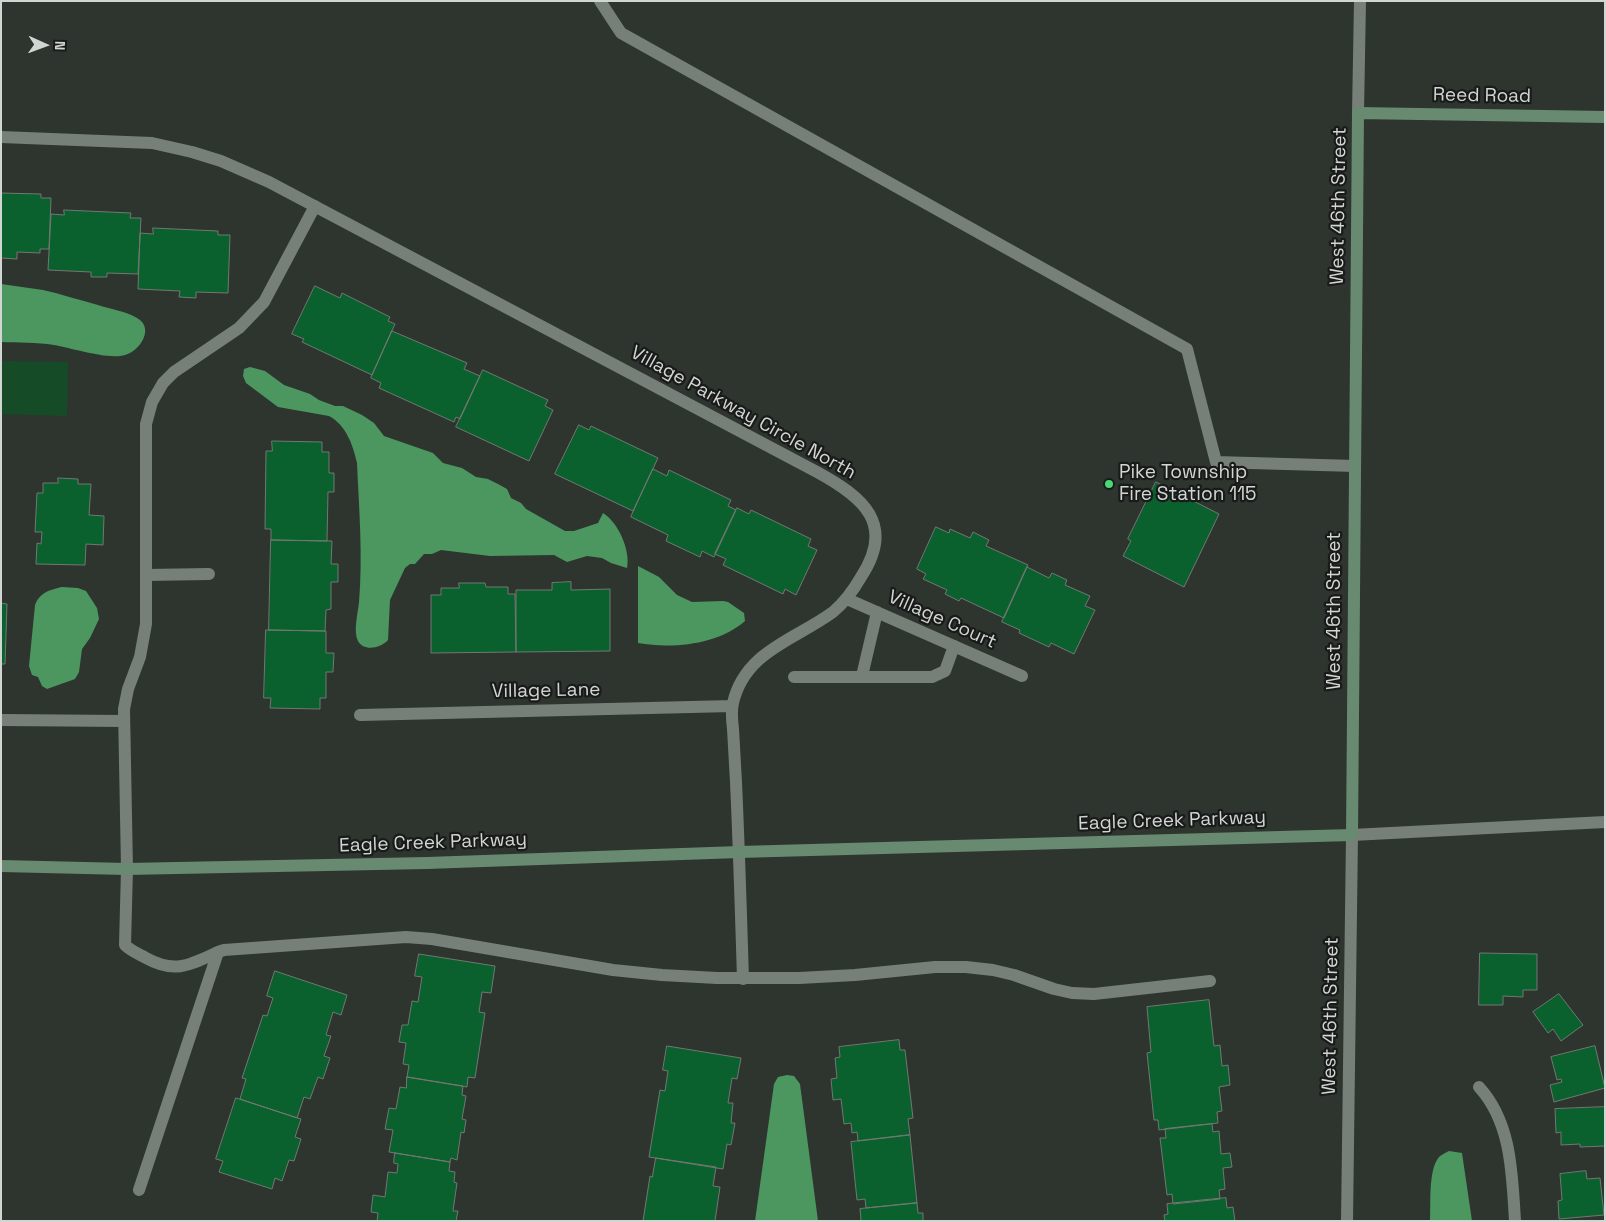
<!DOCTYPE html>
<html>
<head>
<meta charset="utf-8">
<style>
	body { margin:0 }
	#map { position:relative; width:1606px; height:1222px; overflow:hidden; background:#2e352f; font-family:"Space Grotesk",sans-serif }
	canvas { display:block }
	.frame { position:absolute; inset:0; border:2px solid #d2d6d3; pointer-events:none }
	.north { position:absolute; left:20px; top:20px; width:50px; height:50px; -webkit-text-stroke:4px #181b19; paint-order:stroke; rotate:92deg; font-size:14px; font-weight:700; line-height:20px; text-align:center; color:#d2d6d3 }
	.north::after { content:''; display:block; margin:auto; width:18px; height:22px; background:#d2d6d3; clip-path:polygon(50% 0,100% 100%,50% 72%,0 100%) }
</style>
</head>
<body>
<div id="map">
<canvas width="1606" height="1222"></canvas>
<div class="frame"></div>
<div class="north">N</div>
</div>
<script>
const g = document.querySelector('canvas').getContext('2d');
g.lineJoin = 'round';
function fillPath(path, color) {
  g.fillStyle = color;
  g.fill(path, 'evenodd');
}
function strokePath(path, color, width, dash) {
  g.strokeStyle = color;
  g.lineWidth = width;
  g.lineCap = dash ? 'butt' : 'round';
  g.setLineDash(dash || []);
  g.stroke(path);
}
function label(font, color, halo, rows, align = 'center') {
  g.font = font + ' "Space Grotesk",sans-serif';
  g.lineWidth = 4.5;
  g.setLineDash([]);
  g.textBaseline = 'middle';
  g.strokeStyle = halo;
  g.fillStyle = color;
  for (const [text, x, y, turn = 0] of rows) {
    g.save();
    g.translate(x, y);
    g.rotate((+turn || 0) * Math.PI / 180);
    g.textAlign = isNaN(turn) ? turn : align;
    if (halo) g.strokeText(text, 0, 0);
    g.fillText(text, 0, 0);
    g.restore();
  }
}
const green = new Path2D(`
	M 1,361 L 68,362 L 67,416 L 1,414 Z`);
const water = new Path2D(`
	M 1,284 C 15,286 29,288 43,290 C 61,294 79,300 98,305 C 110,309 125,311 137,318 C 155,328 140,351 125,355 C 108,360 72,348 54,345 C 37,342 18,343 1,342 Z
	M 250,367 L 265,371 L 284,385 L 310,394 L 319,400 L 335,406 L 343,406 L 362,415 L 374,423 L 384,436 L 433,453 L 443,463 L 462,468 L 476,477 L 488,479 L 498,484 L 507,489 L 511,498 L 521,503 L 526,509 L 565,531 L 574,531 L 598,523 L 603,513 C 618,522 631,551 627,568 L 611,563 L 602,558 L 587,556 L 567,562 L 554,555 L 490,556 L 441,550 L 432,554 L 424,554 L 415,564 L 410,564 L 405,568 L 390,600 L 388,640 C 381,648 364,652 358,641 C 353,631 358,613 359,602 C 363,556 359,509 357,463 C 353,445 346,425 329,416 L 278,407 L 246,383 L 243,376 L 244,369 Z
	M 638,566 L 659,577 L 677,595 L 692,602 L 723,601 L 728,602 L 744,613 L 745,621 C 718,645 672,649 638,643 Z
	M 62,587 L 78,588 L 86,591 L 97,608 L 99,619 L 90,638 L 82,649 L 79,672 L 75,679 L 47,689 L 42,686 L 38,677 L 32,675 L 29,666 L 35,605 C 40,592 50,590 62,587 Z
	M 787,1075 L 794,1076 L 800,1084 L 818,1221 L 755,1221 L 774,1084 L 778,1077 Z
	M 1449,1151 L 1462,1153 L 1472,1221 L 1430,1221 C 1431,1204 1428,1170 1439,1157 C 1441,1155 1445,1153 1449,1151 Z`);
const building = new Path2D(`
	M 1,193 L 41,194 L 41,198 L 51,198 L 49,249 L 40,249 L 40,253 L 17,252 L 17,259 L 1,258 Z
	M 64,210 L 131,213 L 130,218 L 141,218 L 138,274 L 107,273 L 107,277 L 91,277 L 91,272 L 48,270 L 51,214 L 64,215 Z
	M 153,228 L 218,231 L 218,235 L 230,235 L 228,293 L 196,292 L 196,298 L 179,297 L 180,291 L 138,289 L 140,233 L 153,234 Z
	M 315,286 L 340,298 L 342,293 L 390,317 L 388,321 L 395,324 L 372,375 L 302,342 L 304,339 L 292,334 Z
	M 392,331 L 467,363 L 464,369 L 480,376 L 460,419 L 456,417 L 454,422 L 379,388 L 381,383 L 371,378 Z
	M 483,370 L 548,400 L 545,406 L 553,410 L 529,461 L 456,427 Z
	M 579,425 L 589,430 L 591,426 L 658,458 L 633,511 L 555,474 Z
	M 272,441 L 322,442 L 322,452 L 329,452 L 329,473 L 334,473 L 334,492 L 328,492 L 327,541 L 271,540 L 271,529 L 265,529 L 266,451 L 272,451 Z
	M 653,469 L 667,476 L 669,470 L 731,500 L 728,506 L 736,510 L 714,557 L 702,551 L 700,557 L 666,541 L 668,535 L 631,517 Z
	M 58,478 L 78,479 L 78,484 L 91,484 L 89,515 L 104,516 L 103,545 L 86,544 L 85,565 L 36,564 L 37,543 L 41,544 L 42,532 L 35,532 L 37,493 L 43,493 L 43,483 L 58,483 Z
	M 1156,482 L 1219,514 L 1184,587 L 1123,556 L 1131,541 L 1128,539 Z
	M 737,508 L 749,514 L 751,510 L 811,539 L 808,546 L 817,550 L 796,595 L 785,589 L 783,594 L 723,565 L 726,559 L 715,554 Z
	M 936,527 L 949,533 L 950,529 L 970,538 L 973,532 L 989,540 L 986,546 L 1028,565 L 1004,618 L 961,598 L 959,601 L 945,594 L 947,590 L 923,579 L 926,574 L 917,569 Z
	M 271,540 L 332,541 L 331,564 L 338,564 L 338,582 L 331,582 L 331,609 L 326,610 L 325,631 L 269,630 Z
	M 1027,567 L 1049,578 L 1052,573 L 1067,580 L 1065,585 L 1090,596 L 1085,606 L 1095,610 L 1074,654 L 1051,643 L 1049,647 L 1019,633 L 1020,630 L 1002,622 Z
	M 571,582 L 571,590 L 610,589 L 610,651 L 516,652 L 516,590 L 552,590 L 552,583 Z
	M 459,583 L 485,583 L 486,587 L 508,587 L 508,594 L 515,594 L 516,652 L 431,653 L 431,595 L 441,595 L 441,588 L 459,588 Z
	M 1,603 L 7,604 L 5,664 L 1,664 Z
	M 266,630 L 326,631 L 326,653 L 334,653 L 333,672 L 326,672 L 326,698 L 320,698 L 320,709 L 270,708 L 271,698 L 264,698 Z
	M 1480,953 L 1537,954 L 1537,990 L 1523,990 L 1523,997 L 1503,996 L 1503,1005 L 1479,1005 Z
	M 419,954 L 495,966 L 491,993 L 482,992 L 479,1012 L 485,1013 L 475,1078 L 468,1077 L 467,1087 L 407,1077 L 409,1065 L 403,1064 L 406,1043 L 399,1042 L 402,1025 L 408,1025 L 412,1001 L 418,1002 L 422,977 L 415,976 Z
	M 275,971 L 347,995 L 341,1015 L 333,1012 L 326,1035 L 331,1036 L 324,1056 L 330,1058 L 323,1079 L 318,1077 L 310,1099 L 304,1097 L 297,1118 L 240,1099 L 246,1079 L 242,1078 L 263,1015 L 267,1016 L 273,998 L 267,996 Z
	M 1559,994 L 1583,1025 L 1561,1041 L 1553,1029 L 1548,1033 L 1533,1012 Z
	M 1209,1000 L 1214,1046 L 1220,1045 L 1222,1066 L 1228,1065 L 1230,1085 L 1219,1087 L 1222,1111 L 1217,1112 L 1218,1123 L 1159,1130 L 1158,1120 L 1154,1120 L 1147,1053 L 1151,1052 L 1147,1007 Z
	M 899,1040 L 900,1050 L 905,1050 L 913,1118 L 908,1119 L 910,1135 L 858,1141 L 857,1132 L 852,1133 L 851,1123 L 844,1124 L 841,1099 L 833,1100 L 831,1079 L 837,1078 L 835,1058 L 840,1057 L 839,1047 Z
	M 667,1046 L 741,1058 L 737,1079 L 732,1078 L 728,1103 L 733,1103 L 731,1123 L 735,1123 L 731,1145 L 727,1144 L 723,1169 L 649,1157 L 660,1090 L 665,1091 L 668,1071 L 663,1070 Z
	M 1595,1046 L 1605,1088 L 1554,1102 L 1550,1085 L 1562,1082 L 1561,1079 L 1557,1080 L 1551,1057 Z
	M 407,1077 L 463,1086 L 462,1095 L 466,1096 L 462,1119 L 466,1120 L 464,1133 L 461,1132 L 457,1160 L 451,1158 L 450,1162 L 389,1152 L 393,1130 L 385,1129 L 389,1108 L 396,1109 L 400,1087 L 406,1088 Z
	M 236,1098 L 301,1119 L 295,1137 L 301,1139 L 294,1161 L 289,1160 L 282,1181 L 275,1178 L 272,1189 L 219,1172 L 223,1161 L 216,1159 Z
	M 1605,1107 L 1605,1146 L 1580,1147 L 1580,1144 L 1561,1145 L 1561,1132 L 1556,1133 L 1555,1109 Z
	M 1212,1124 L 1213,1132 L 1219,1131 L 1221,1154 L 1230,1153 L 1232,1167 L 1223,1168 L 1225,1189 L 1219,1190 L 1220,1199 L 1173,1204 L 1172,1194 L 1167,1195 L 1160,1138 L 1166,1138 L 1165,1129 Z
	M 910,1135 L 917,1203 L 866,1208 L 865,1199 L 857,1200 L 851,1142 Z
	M 395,1153 L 450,1162 L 449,1171 L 455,1172 L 454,1182 L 457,1183 L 453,1211 L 458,1211 L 456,1221 L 377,1221 L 378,1213 L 371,1212 L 373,1195 L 385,1197 L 388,1172 L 397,1173 L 398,1164 L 394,1163 Z
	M 656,1158 L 716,1167 L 713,1186 L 720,1187 L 715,1221 L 643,1221 L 650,1176 L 652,1177 Z
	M 1586,1171 L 1587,1179 L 1600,1178 L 1604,1215 L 1559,1219 L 1558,1201 L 1562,1200 L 1560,1174 Z
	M 1226,1198 L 1227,1208 L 1233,1207 L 1235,1221 L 1165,1221 L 1164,1215 L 1168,1214 L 1167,1204 Z
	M 917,1203 L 918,1213 L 923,1213 L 923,1221 L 859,1221 L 861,1220 L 860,1209 Z`);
const service = new Path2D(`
	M 600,1 L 621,33 L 1187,349 L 1216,462 L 1355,466
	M 146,575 L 209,574
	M 862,676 L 877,612
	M 794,677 L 932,677 L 945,671 L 954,646`);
const minor = new Path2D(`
	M 1,137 L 152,143 L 192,152 L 221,161 L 269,182 L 817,472 C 863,497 896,524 861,577 C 853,591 845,602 833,612 C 795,640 745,651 733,703 C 731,711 732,721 733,729 C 734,747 735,765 736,782 C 739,848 741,913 743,979
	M 847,599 L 1022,676
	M 360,715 L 732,706
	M 1,720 L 124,721
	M 1352,835 L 1605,822
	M 218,952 C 190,965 175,974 146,958 C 139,954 131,951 125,945 L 127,869 L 124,709 L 128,689 L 140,657 L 146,624 L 146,424 L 152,402 L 163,383 L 174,372 L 239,328 L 264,302 L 315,206
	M 1479,1087 C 1512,1123 1512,1175 1515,1221
	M 139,1190 L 218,952 L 224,950 L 406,937 L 432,939 L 613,970 L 662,975 L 717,978 L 799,978 L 855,975 L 935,967 L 966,967 L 993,970 L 1014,975 L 1054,989 L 1072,993 L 1094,994 L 1210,981`);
const tertiary = new Path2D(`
	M 1358,113 L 1360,1
	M 1347,1221 L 1352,835`);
const secondary = new Path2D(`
	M 1,866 L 127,869 L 427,863 L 739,852 L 1352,835 L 1358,113 L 1605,117`);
const markers = [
	[1109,484,5,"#49d778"]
];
const streetNames = [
	["Reed Road",1482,96,1],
	["West 46th Street",1339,206,-89],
	["Village Parkway Circle North",743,413,29],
	["West 46th Street",1335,611,-90],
	["Village Court",942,620,24],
	["Village Lane",546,691,-1],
	["Eagle Creek Parkway",1172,821,-2],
	["Eagle Creek Parkway",433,843,-2],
	["West 46th Street",1331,1016,-89]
];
const poiNames = [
	["Pike Township",1119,473],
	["Fire Station 115",1119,495]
];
fillPath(green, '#164b28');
fillPath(water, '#4c9760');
fillPath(building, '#0b612e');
strokePath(building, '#717872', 1);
strokePath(service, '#777f79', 12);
strokePath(minor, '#777f79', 12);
strokePath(tertiary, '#777f79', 12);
strokePath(secondary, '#678a71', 12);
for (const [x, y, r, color] of markers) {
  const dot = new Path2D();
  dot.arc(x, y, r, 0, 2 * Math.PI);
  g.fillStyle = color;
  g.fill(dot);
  strokePath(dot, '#181b19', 2);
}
label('19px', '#d2d6d3', '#181b19', streetNames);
label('19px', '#d2d6d3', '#181b19', poiNames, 'left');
</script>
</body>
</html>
